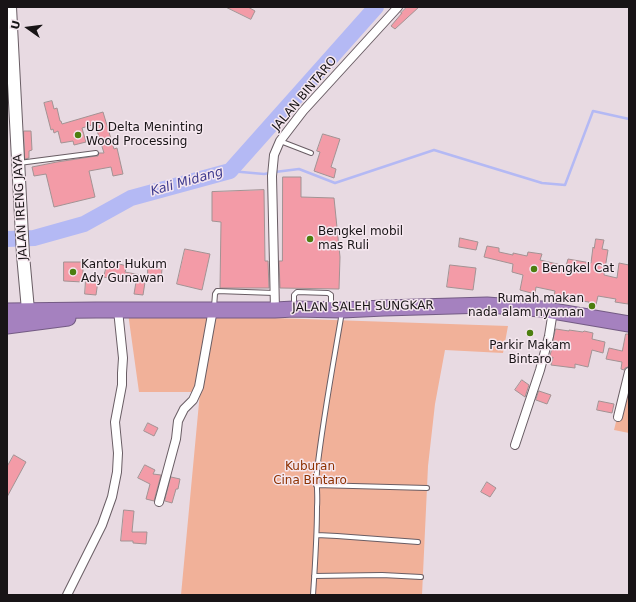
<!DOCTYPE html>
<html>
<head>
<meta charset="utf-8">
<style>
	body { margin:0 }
	#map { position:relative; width:636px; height:602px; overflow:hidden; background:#e8dae2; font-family:"DejaVu Sans",sans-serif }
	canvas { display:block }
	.frame { position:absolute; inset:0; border:8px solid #181416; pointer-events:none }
	.north { position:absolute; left:8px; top:8px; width:40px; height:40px; -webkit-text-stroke:3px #f5e7ef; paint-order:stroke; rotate:284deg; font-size:11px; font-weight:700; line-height:16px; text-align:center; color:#181416 }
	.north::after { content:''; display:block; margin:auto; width:14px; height:18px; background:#181416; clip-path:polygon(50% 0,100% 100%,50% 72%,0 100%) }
</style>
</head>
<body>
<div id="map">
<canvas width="636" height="602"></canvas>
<div class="frame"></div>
<div class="north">U</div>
</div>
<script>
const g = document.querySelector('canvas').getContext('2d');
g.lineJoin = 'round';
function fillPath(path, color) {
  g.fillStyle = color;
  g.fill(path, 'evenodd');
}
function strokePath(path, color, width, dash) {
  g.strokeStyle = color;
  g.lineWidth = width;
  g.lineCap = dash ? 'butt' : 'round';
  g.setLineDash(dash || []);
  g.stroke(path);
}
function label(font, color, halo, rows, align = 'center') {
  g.font = font + ' "DejaVu Sans",sans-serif';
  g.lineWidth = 3;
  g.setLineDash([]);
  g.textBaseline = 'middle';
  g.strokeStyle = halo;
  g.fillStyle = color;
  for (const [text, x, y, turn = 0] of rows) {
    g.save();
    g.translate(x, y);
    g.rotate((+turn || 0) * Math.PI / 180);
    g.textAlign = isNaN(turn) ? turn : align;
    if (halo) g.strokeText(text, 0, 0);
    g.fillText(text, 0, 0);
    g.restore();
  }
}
const green = new Path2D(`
	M 128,313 L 508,326 L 503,353 L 445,350 L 435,404 L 428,466 L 422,595 L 181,595 L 200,392 L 139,392 Z
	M 625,386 L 629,387 L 629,433 L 614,430 Z`);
const stream = new Path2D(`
	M 230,171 L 264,174 L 270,173
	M 275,172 L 299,169 L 335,183 L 434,150 L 542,183 L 565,185 L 593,111 L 629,119`);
const river = new Path2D(`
	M 7,239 L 34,238 L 84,224 L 131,198 L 230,171 L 376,7`);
const building = new Path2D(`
	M 226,7 L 248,7 L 255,11 L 251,19 Z
	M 407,7 L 419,7 L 395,29 L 391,26 L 402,13 L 401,13 Z
	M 52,101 L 54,109 L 57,108 L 60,121 L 61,121 L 62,124 L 103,112 L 114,149 L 117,148 L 123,174 L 113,176 L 111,167 L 89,171 L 95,197 L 54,207 L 46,174 L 34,176 L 32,167 L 57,162 L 96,156 L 98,156 L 99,153 L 104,153 L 95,124 L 82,128 L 86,142 L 74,145 L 73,141 L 61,143 L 58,131 L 54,133 L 53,129 L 51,130 L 44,103 Z
	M 24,131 L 31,131 L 32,150 L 29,151 L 29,158 L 25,159 Z
	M 323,134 L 340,139 L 331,167 L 336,169 L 334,178 L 314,171 L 320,152 L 317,151 Z
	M 283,177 L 301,177 L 301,197 L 334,198 L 340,257 L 339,289 L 280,288 L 279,261 L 282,261 Z
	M 264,190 L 265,261 L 268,261 L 269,288 L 220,288 L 221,222 L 212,221 L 212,192 Z
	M 460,238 L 478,242 L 476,250 L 459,247 Z
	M 596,239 L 604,240 L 602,249 L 608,250 L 604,275 L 617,278 L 619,263 L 629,265 L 629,295 L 628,304 L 615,302 L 616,299 L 598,296 L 595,309 L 588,308 L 589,302 L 574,300 L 574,302 L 562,299 L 562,297 L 554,295 L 555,291 L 536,287 L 535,294 L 520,290 L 523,275 L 512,272 L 513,264 L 484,257 L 487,246 L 499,248 L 499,252 L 513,255 L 513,253 L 527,256 L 528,252 L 542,254 L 540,260 L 566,266 L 568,259 L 591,263 L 593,247 L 594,248 Z
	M 185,249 L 210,254 L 202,290 L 177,284 Z
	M 108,261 L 127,266 L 125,272 L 146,276 L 143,295 L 134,294 L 136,282 L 123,280 L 123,282 L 104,277 Z
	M 64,262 L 83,262 L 83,282 L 64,281 Z
	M 450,265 L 476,268 L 473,290 L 447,287 Z
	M 148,268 L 162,269 L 161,279 L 148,279 Z
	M 86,280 L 98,281 L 96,295 L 85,294 Z
	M 556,329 L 569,331 L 569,330 L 583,332 L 584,331 L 593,333 L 592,339 L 605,342 L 603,353 L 592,350 L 588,367 L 575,364 L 575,368 L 551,365 L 553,357 L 549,359 L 554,341 L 553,341 Z
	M 626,334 L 629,334 L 629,364 L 628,367 L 625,368 L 624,370 L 621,369 L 622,362 L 606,359 L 609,348 L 622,351 Z
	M 522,380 L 529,385 L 525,397 L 515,390 Z
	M 539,391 L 551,395 L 547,404 L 536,400 Z
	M 599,401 L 614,404 L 612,413 L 597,410 Z
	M 148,423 L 158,428 L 154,436 L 144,431 Z
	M 14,455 L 26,462 L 7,497 L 7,467 Z
	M 145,465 L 155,470 L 153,474 L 161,475 L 154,501 L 146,499 L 150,484 L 138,478 Z
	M 171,477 L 180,479 L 178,489 L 176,489 L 172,503 L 165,501 Z
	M 487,482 L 496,488 L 490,497 L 481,492 Z
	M 124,510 L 134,511 L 132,532 L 147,532 L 146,544 L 133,543 L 133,541 L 121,541 Z`);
const lane = new Path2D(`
	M 280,141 L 311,153
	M 19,163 L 96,153
	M 294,306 L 294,295 L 297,292 L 328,293 L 331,295 L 331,308
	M 214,307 L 215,294 L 217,291 L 274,293
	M 316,485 L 427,488
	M 317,535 L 337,536 L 418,542
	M 314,576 L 382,575 L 421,577
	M 313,595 C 315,566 317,537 317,507 C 318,495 316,483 317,471 C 323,418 333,365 342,312`);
const street = new Path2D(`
	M 275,310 L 272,176 L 274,155 L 280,141 L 303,111 L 398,7
	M 618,417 L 629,372
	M 515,445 L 540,370 L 549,336 L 553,311
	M 159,502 L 176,439 L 178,421 L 184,409 L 193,400 L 199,387 L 213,309
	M 67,595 L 102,525 L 112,497 L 117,472 L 118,453 L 115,422 L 122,385 L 122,373 L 123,358 L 118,310`);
const secondary = new Path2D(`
	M 10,7 L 23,255 L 28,310`);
const highway = new Path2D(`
	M 7,311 L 96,310 L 275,310 L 294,309 L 342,310 L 384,308 L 487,305 L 541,309 L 629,324
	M 7,326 L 68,318`);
const markers = [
	[78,135,4,"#4c7e0f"],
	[310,239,4,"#4c7e0f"],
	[534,269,4,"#4c7e0f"],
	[73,272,4,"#4c7e0f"],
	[592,306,4,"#4c7e0f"],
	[530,333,4,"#4c7e0f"]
];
const streetNames = [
	["JALAN BINTARO",305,94,-50],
	["JALAN IRENG JAYA",21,207,-93],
	["JALAN SALEH SUNGKAR",363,307,-1]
];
const poiNames = [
	["UD Delta Meninting",86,128],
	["Wood Processing",86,142],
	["Bengkel mobil",318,232],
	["mas Ruli",318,246],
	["Kantor Hukum",81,265],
	["Ady Gunawan",81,279],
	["Bengkel Cat",542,269],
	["Rumah makan",584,299,"right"],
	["nada alam nyaman",584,313,"right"],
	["Parkir Makam",530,346,"center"],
	["Bintaro",530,360,"center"]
];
const parkNames = [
	["Kuburan",310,467],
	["Cina Bintaro",310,481]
];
const waterNames = [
	["Kali Midang",187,182,-16]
];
fillPath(green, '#f1b199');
strokePath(stream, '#b4b9f4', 2.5);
strokePath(river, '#b4b9f4', 16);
fillPath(building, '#f39ba7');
strokePath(building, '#a29293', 1);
strokePath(lane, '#695d64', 6);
strokePath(street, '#695d64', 10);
strokePath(secondary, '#695d64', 14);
strokePath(highway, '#745b84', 17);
strokePath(lane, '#fff', 4);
strokePath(street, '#fff', 8);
strokePath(secondary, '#fff', 12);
strokePath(highway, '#a581bf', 15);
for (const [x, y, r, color] of markers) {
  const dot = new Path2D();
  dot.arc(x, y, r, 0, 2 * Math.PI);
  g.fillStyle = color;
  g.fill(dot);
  strokePath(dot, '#f5e7ef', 1.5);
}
label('12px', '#181416', '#f5e7ef', streetNames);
label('12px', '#181416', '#f5e7ef', poiNames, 'left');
label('12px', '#8e3100', '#f5e7ef', parkNames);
label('italic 13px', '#3f3c90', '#f5e7ef', waterNames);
</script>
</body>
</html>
